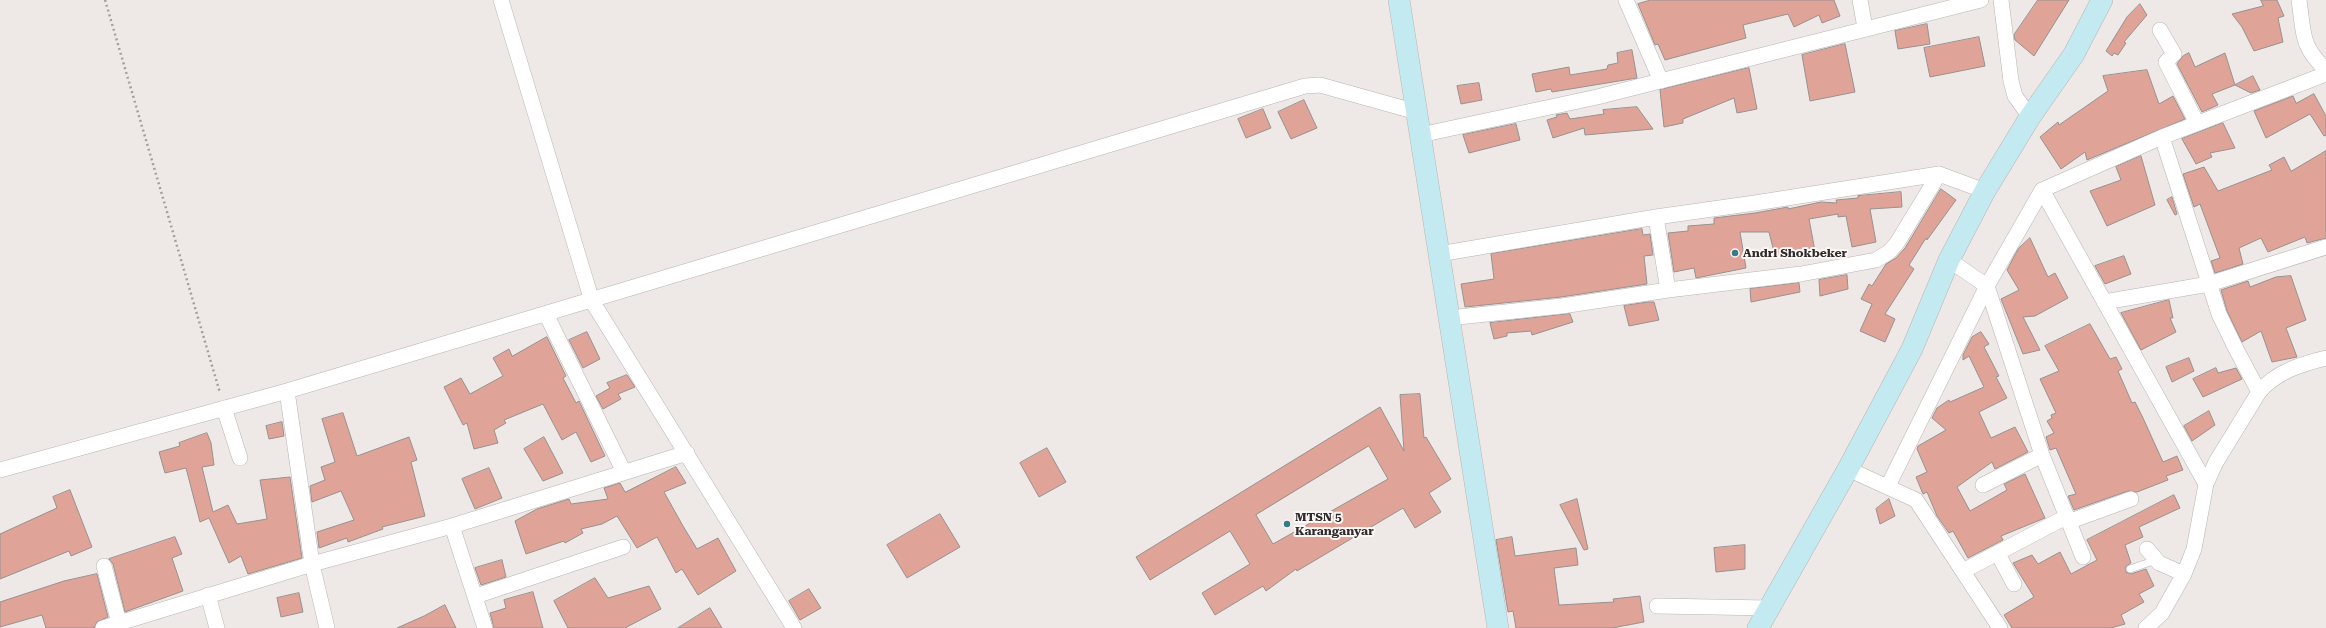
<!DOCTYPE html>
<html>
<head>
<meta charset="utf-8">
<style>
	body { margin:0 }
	canvas { display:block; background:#eee9e7 }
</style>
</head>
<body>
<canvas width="2326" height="628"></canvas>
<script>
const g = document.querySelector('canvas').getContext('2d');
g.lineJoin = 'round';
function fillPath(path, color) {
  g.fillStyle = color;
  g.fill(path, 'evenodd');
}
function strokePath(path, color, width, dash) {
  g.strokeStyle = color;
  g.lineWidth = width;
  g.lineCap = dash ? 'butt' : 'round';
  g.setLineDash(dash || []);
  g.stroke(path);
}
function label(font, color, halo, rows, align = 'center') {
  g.font = font + ' "Roboto Serif",serif';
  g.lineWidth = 4;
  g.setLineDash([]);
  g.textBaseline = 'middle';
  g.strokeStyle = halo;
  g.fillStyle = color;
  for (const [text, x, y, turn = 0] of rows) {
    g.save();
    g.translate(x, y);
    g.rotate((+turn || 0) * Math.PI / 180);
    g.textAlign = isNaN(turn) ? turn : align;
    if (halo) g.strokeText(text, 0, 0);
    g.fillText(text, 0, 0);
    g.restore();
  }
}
const building = new Path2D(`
	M 1651,0 L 1834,0 L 1840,16 L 1822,23 L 1819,15 L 1794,27 L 1788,14 L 1743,25 L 1746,38 L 1665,60 L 1658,44 L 1655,45 L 1638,4 Z
	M 2038,0 L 2069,0 L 2034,56 L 2015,40 L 2014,35 Z
	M 2261,0 L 2277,0 L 2284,16 L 2278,18 L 2283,42 L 2254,51 L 2242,27 L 2232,14 L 2263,6 Z
	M 2140,4 L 2147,15 L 2124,42 L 2126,43 L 2118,55 L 2114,53 L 2112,56 L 2106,51 L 2127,17 Z
	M 1927,24 L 1930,44 L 1898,49 L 1895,31 Z
	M 1979,37 L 1985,66 L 1930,77 L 1924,48 Z
	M 1845,44 L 1855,92 L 1810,101 L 1802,55 Z
	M 1632,50 L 1637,78 L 1552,92 L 1551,89 L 1536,92 L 1532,74 L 1569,67 L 1570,75 L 1607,69 L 1608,65 L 1618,63 L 1617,53 Z
	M 2189,53 L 2195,67 L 2225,53 L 2235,85 L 2212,94 L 2218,105 L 2202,112 L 2177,64 L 2183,56 Z
	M 1749,68 L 1757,109 L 1737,113 L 1734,98 L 1683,119 L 1683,123 L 1664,127 L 1660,90 Z
	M 2147,70 L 2159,104 L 2173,96 L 2185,119 L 2087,160 L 2085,152 L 2061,169 L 2040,137 L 2058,122 L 2059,125 L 2108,91 L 2103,76 Z
	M 2253,76 L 2260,90 L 2251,93 L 2235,85 Z
	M 1479,83 L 1482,100 L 1461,104 L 1457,86 Z
	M 2314,94 L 2326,116 L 2326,135 L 2324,136 L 2310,114 L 2266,138 L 2254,111 L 2293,96 L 2296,103 Z
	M 1304,100 L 1317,128 L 1291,139 L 1278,112 Z
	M 1637,107 L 1653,129 L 1585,135 L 1584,128 L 1553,138 L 1547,120 L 1557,117 L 1556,115 L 1567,113 L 1570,119 L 1604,114 L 1603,110 Z
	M 1263,109 L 1271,128 L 1246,138 L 1238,119 Z
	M 2223,123 L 2235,148 L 2210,153 L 2212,157 L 2196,164 L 2182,139 Z
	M 1516,124 L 1520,140 L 1469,153 L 1463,135 Z
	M 2326,151 L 2326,238 L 2307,243 L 2305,237 L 2268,252 L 2261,238 L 2239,248 L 2243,264 L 2215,273 L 2211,261 L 2220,258 L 2200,204 L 2194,207 L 2183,174 L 2204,167 L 2218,191 L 2272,170 L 2269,165 L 2284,157 L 2291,171 Z
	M 2141,156 L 2155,205 L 2107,226 L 2090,191 L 2121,180 L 2116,167 Z
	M 1941,189 L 1956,200 L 1927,240 L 1926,238 L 1909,265 L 1914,269 L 1885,314 L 1895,319 L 1885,342 L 1860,331 L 1872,304 L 1861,299 L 1869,284 L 1872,286 L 1886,264 L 1896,258 L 1905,248 Z
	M 1901,192 L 1902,207 L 1870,209 L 1876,242 L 1852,247 L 1846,216 L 1838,217 L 1838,214 L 1809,219 L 1815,251 L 1775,256 L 1769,232 L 1740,232 L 1746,268 L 1696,278 L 1694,268 L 1674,272 L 1668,233 L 1688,231 L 1688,226 L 1714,224 L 1714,218 L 1755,213 L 1788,207 L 1788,209 L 1821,202 L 1837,203 L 1836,200 L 1858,198 L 1858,196 Z
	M 2172,197 L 2177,214 L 2175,215 L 2167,200 Z
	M 1642,229 L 1643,235 L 1650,234 L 1653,255 L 1644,256 L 1647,284 L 1561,297 L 1465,307 L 1461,284 L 1494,279 L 1491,254 Z
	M 2030,238 L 2048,277 L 2055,273 L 2068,298 L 2035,316 L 2023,317 L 2040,350 L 2023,354 L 2001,299 L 2019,290 L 2007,270 L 2018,249 Z
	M 2124,256 L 2131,274 L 2105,284 L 2095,266 Z
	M 1847,275 L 1848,289 L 1820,296 L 1819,280 Z
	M 2291,276 L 2306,320 L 2286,328 L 2297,357 L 2272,362 L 2261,331 L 2242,342 L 2227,311 L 2221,290 L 2248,281 L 2250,287 L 2276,277 Z
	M 1799,283 L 1800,292 L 1751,302 L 1750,289 Z
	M 2169,300 L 2173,318 L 2170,318 L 2176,332 L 2141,350 L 2121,313 Z
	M 1648,302 L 1654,302 L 1659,320 L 1629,326 L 1624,306 Z
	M 1570,314 L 1573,322 L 1532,335 L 1531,331 L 1507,333 L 1507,336 L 1494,339 L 1490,323 Z
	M 2090,324 L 2110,359 L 2116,357 L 2122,369 L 2118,371 L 2132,403 L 2135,402 L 2143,418 L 2163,462 L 2177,456 L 2183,470 L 2166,476 L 2168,480 L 2137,492 L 2128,491 L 2074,510 L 2068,496 L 2076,494 L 2056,448 L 2050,450 L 2046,437 L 2054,433 L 2047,421 L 2052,418 L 2051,415 L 2056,413 L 2040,379 L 2059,371 L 2045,346 Z
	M 587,332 L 600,359 L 583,368 L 569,340 Z
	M 1981,332 L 1989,344 L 1984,347 L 1999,376 L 1996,377 L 2007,398 L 1979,412 L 1991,438 L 2015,427 L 2028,452 L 1995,469 L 1992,462 L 1957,487 L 1970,511 L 2007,490 L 2004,484 L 2025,474 L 2045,518 L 2001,536 L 2003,540 L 1968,558 L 1953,531 L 1949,533 L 1937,516 L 1927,492 L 1923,494 L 1916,477 L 1927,472 L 1917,449 L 1918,446 L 1946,430 L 1932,418 L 1937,408 L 1949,400 L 1950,402 L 1984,387 L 1969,356 L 1963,360 L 1963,355 L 1972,337 Z
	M 547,337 L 566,376 L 563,378 L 576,403 L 579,401 L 605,456 L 591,462 L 576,432 L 562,440 L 543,404 L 504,420 L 506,423 L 494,430 L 498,443 L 474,449 L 467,423 L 463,425 L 444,387 L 461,378 L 470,394 L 503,376 L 493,358 L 509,349 L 512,356 Z
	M 2189,358 L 2194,371 L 2172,382 L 2166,367 Z
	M 2216,368 L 2218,373 L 2236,368 L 2242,379 L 2203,397 L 2193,379 Z
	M 627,375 L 635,387 L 618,394 L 621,399 L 603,409 L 596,396 L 610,388 L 607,383 Z
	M 1420,394 L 1424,438 L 1426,437 L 1451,479 L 1429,493 L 1441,512 L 1415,528 L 1403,508 L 1297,571 L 1296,569 L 1266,591 L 1263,586 L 1215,615 L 1202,593 L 1250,564 L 1230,531 L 1150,580 L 1136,557 L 1380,407 L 1404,451 L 1400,395 ZM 1369,446 L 1388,479 L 1273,544 L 1256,515 Z
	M 2209,411 L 2215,425 L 2192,441 L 2184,426 Z
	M 343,413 L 357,456 L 409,437 L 417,460 L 411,462 L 425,516 L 382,527 L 383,529 L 348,542 L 347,538 L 319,548 L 317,532 L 354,520 L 341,491 L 312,502 L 310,486 L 325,480 L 321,467 L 335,462 L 322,419 Z
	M 282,422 L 284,436 L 269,439 L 266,426 Z
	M 207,433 L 211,443 L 214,465 L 202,467 L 213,512 L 228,505 L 237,524 L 267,519 L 260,480 L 290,477 L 302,558 L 248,574 L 241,556 L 229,563 L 209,518 L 200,522 L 186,468 L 165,473 L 159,452 L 180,446 L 179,443 Z
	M 544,437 L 563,473 L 543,481 L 524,449 Z
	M 1047,448 L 1066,482 L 1039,497 L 1020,463 Z
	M 676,467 L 686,483 L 664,492 L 683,526 L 697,549 L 718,538 L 736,571 L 698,595 L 682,569 L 676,573 L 657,537 L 637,548 L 617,516 L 602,524 L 581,529 L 583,533 L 565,543 L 564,541 L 526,554 L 515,521 L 537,509 L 569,499 L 571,504 L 608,499 L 604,488 L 620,483 L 625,492 Z
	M 489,468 L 502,498 L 475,509 L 462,479 Z
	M 70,490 L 92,547 L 71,556 L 69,551 L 0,579 L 0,534 L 57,508 L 53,497 Z
	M 2174,495 L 2180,508 L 2139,527 L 2143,537 L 2125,545 L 2131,563 L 2126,566 L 2126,572 L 2131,574 L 2146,569 L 2154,586 L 2139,594 L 2144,602 L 2121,615 L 2125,624 L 2111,628 L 2012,628 L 2004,615 L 2034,597 L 2013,563 L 2032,555 L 2038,564 L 2060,552 L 2071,574 L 2097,560 L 2087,540 Z
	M 1577,499 L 1588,549 L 1584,550 L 1560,505 Z
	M 1889,499 L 1895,516 L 1880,524 L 1876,509 Z
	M 940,514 L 960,547 L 907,578 L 887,545 Z
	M 175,537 L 182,554 L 172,558 L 183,591 L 125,612 L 113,564 L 109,559 Z
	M 1512,537 L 1515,556 L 1576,548 L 1578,565 L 1554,568 L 1559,605 L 1614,602 L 1613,599 L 1640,596 L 1644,622 L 1612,628 L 1516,628 L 1513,611 L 1508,612 L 1496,540 Z
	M 1745,545 L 1745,569 L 1716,572 L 1714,548 Z
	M 502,560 L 506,577 L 481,585 L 475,568 Z
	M 97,574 L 108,617 L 97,622 L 94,628 L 46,628 L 42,615 L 0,627 L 0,602 L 64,581 Z
	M 595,578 L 608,598 L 649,586 L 661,609 L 625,628 L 568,628 L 554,601 Z
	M 809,589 L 821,608 L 800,620 L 789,601 Z
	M 533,592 L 543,628 L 494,628 L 490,613 L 506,608 L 504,600 Z
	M 299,593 L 303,612 L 281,617 L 277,598 Z
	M 445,605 L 456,628 L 397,628 L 424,616 Z
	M 710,608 L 722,628 L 678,628 Z`);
const path = new Path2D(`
	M 105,0 L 220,393`);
const lane = new Path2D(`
	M 2130,569 L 2156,560`);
const street = new Path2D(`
	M 501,0 L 592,301 L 794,628
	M 1626,0 L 1661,81
	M 1860,0 L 1865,28
	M 2001,0 L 2011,81 L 2015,96 L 2030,117
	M 2299,0 C 2304,33 2300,45 2326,70
	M 2160,30 L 2174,54 L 2166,62 L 2197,123
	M 1420,135 L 1597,97 L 1981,0
	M 2162,137 L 2219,314 L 2235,347 L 2259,392
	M 2042,190 L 2206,484
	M 1656,217 L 1668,290
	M 1439,254 L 1656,217 L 1755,203 L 1939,174 L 1985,191
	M 1949,260 L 1987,286 L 2042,455 L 2083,557
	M 2104,302 L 2209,284 L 2326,247
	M 546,314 L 624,472
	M 1449,318 L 1562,306 L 1668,290 L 1801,274 L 1876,260 L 1889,252 L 1897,243 L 1939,174
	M 287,391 L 312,564 L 327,628
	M 224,408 L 240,458
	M 1848,469 L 1916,500 L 2000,628
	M 0,470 L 287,391 L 1305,86 L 1320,85 L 1417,112
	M 1983,485 L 2042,455
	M 1888,486 L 1987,286 L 2042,190 L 2162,137 L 2326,74
	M 2068,522 L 2131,499
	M 452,526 L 485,628
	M 2147,549 L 2159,563 L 2184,574
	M 1998,554 L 2014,584
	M 104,566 L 119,623
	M 1963,571 L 2066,517
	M 208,595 L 217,628
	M 476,596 L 623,547
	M 1657,606 L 1769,608
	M 103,628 L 312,564 L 452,526 L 687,453
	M 2146,628 L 2162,613 L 2184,574 L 2194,549 L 2206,484 L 2216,462 L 2259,392 C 2276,372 2301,364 2326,358`);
const secondary = new Path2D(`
	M 1399,0 L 1498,628
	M 1758,628 L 1848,469 L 1912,349 L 1949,260 L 1985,191 L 2030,117 L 2074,54 L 2102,0`);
const markers = [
	[1735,253,4,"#367c88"],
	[1287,524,4,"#367c88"]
];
const poiNames = [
	["Andri Shokbeker",1743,253],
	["MTSN 5",1295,517],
	["Karanganyar",1295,531]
];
fillPath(building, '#dfa397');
strokePath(building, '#979190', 1);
strokePath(lane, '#b9b4b2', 8);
strokePath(street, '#b9b4b2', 16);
strokePath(secondary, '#b9b4b2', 22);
strokePath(path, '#a4a09f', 2.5, [2, 3]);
strokePath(lane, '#fff', 7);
strokePath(street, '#fff', 15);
strokePath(secondary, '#c3eaf1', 21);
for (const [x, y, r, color] of markers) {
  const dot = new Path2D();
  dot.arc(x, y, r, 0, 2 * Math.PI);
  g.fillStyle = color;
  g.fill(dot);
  strokePath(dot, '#fcf6f5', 1.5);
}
label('bold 12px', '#2e2b2b', '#fcf6f5', poiNames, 'left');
</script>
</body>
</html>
